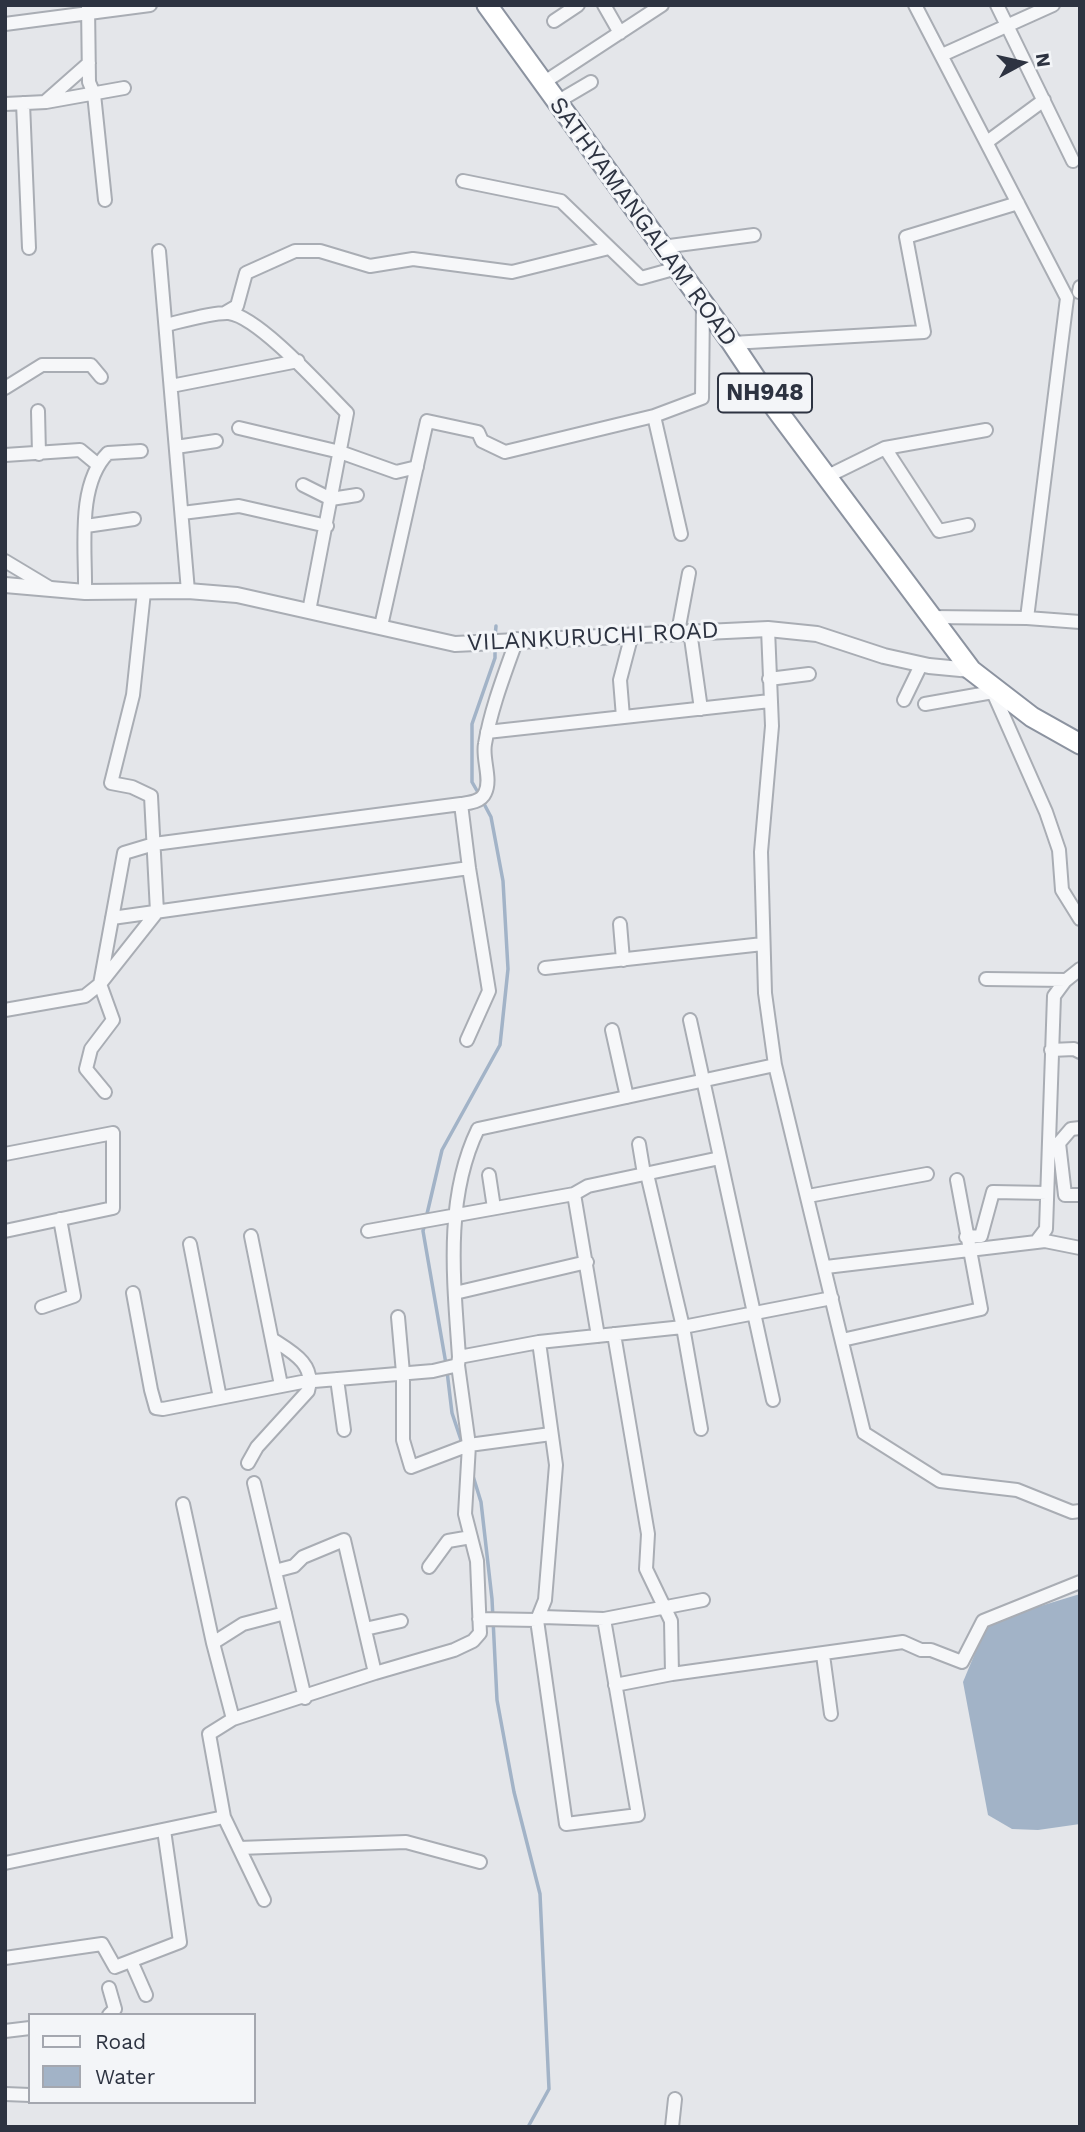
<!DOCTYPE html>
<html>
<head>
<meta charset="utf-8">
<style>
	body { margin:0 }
	#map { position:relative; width:1085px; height:2132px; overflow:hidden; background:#e4e6ea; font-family:"Work Sans",sans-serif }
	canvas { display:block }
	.frame { position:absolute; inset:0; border:7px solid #2d3341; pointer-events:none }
	.legend { position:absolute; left:28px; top:2013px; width:228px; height:91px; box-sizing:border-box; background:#f3f5f8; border:2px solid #a4a7af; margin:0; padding:9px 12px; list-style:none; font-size:21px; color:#2d3341 }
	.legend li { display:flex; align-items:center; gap:14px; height:35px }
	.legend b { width:35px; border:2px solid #a4a7af }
	.north { position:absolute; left:987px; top:28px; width:70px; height:70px; -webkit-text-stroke:5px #f3f5f8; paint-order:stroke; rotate:82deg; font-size:19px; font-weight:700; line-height:28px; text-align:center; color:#2d3341 }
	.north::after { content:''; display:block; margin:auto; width:24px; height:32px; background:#2d3341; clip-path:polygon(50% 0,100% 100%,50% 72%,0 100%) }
</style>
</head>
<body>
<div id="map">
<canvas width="1085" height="2132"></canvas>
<div class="frame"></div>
<ul class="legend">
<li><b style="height:9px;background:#f6f7f9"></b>Road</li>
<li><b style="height:19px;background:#a2b3c7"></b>Water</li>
</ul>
<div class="north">N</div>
</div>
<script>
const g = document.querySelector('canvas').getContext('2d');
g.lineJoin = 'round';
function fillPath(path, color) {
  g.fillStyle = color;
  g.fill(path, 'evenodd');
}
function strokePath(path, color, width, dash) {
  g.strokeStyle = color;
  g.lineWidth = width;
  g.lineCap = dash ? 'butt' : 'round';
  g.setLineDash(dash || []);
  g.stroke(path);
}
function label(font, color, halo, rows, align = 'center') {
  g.font = font + ' "Work Sans",sans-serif';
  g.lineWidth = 6;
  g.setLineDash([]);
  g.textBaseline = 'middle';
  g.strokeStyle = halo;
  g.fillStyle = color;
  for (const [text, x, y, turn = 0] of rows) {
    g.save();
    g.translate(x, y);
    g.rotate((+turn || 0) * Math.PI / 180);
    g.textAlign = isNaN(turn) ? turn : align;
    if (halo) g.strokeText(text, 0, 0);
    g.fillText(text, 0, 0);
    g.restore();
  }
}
const water = new Path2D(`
	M 1080,1594 L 1080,1824 L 1038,1830 L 1012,1829 L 988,1815 L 963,1682 L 988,1622 Z`);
const stream = new Path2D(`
	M 495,637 L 496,626
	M 480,796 L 472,782 L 472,724 L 495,658 L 495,645
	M 446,1364 L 423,1231 L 442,1150 L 500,1045 L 508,969 L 503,881 L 491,817 L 483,802
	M 447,1371 L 452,1413 L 463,1446
	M 473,1476 L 481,1502 L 492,1599 L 497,1700 L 514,1792 L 540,1894 L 549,2089 L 528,2127`);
const minor = new Path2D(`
	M 88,5 L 89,82 L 94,94 L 105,200
	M 604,5 L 620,33
	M 915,5 L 1067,298 L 1027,618 L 931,617
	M 997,5 L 1073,161
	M 554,21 L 578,5
	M 5,24 L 150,5
	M 942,55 L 1053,5
	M 543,83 L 662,5
	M 46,101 L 89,63
	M 557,102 L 591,82
	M 23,103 L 29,248
	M 5,104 L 46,102 L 124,88
	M 987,142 L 1044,100
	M 463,181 L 561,201 L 641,278 L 677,268
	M 662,247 L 754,235
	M 159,251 L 188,591
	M 1079,292 L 1080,287
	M 225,313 L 237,306 L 246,273 L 295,251 L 320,251 L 370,266 L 413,259 L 512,272 L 609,248
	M 166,325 C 183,321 212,312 229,313 C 259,317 324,390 347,413 L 309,611
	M 732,343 L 924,332 L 906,237 L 1018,203
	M 171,386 L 298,361
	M 5,388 L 42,365 L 91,365 L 101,377
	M 38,411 L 39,454
	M 654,416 L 681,534
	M 239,428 L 340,452 L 396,472 L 417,467
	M 176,447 L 216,441
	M 885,448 L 939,531 L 968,525
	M 5,455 L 80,450 L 97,464
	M 826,477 L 885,448 L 986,430
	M 303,485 L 331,499 L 357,495
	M 182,513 L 239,506 L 327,526
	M 86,526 L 134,519
	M 5,561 L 50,588
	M 85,592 C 86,550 76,485 108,453 L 141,451
	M 1027,618 L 1080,622
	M 381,626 L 427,421 L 478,432 L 482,441 L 505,452 L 654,416 L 702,398 L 703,304
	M 768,629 L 772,726 L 761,852 L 765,993 L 775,1065 L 864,1433 L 940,1481 L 1017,1490 L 1072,1512 L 1080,1511
	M 690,631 L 701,709
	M 678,632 L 689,573
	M 769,679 L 809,674
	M 992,690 L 1046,812 L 1059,850 L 1062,890 L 1080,919
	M 904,700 L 921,665
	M 925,704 L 993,692
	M 623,717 L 620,680 L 632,634
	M 487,732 L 770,701
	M 461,804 L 469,868 L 489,991 L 467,1040
	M 112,918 L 469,868
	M 620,924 L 623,960
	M 545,968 L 763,944
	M 986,979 L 1066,980
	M 5,1010 L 85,996 L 100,984 L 157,912 L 151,796 L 132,787 L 111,783 L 133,695 L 144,592
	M 690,1020 L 773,1400
	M 612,1030 L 627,1097
	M 1051,1050 L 1074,1049 L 1080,1052
	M 105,1092 L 86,1069 L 91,1049 L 113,1020 L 100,984 L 124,853 L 154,844 L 461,804 C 469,803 481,802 485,793 C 492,779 482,759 485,744 C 491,708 505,673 517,639
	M 1080,1128 L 1071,1129 L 1059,1143 L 1065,1195 L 1080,1195
	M 639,1144 L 644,1174
	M 5,1154 L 113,1133 L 113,1208 L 5,1231
	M 647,1174 L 683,1327 L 701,1429
	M 489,1175 L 494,1208
	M 574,1194 L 598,1336
	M 808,1196 L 927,1174
	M 368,1231 L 574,1194 L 588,1186 L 720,1158
	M 251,1236 L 281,1385
	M 966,1237 L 981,1236 L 993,1192 L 1047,1193
	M 1036,1242 L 1046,1229 L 1054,996 L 1065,981 L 1080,969
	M 190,1244 L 220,1398
	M 826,1267 L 1045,1241 L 1080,1248
	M 133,1293 L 151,1390 L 156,1408 L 163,1409 L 302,1382 L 433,1371 L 458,1365
	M 455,1293 L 587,1262
	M 42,1307 L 74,1296 L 60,1219
	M 398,1317 L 403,1373 L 403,1440 L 411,1467 L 469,1445 L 551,1434
	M 614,1334 L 648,1534 L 646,1569 L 671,1621 L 672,1674
	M 842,1340 L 981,1309 L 957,1180
	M 539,1342 L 556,1465 L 545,1600 L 537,1620 L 566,1824 L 638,1815 L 604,1619
	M 459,1357 C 454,1282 444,1199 478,1129 L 775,1065
	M 337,1379 L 344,1430
	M 248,1463 L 257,1447 L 308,1391 C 316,1364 292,1352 272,1339
	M 254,1483 L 305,1698
	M 183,1504 L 213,1643 L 233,1719
	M 429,1567 L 448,1541 L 471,1537
	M 275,1571 L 294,1566 L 303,1557 L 344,1540 L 375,1673
	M 479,1619 L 537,1620 L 542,1617 L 604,1619 L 703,1600
	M 365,1629 L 401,1621
	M 213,1643 L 243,1624 L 285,1613
	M 823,1655 L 831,1714
	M 615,1685 L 672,1674 L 903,1642 L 921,1650 L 931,1650 L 962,1662 L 983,1621 L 1080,1582
	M 239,1848 L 406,1842 L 480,1862
	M 5,1863 L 224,1817
	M 264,1900 L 224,1817 L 209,1734 L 233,1719 L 375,1673 L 454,1650 L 473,1641 L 480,1633 L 477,1561 L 465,1514 L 469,1445 L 458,1365 L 459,1357 L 539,1342 L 683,1327 L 832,1298
	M 5,1958 L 102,1944 L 115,1967 L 180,1942 L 164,1830
	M 131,1961 L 146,1995
	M 109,1988 L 115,2009 L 109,2015
	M 5,2031 L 30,2028
	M 5,2094 L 30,2095
	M 672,2127 L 675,2099`);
const tertiary = new Path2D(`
	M 5,585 L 85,592 L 188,591 L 237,595 L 455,644 L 768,629 L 817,634 L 884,656 L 929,666 L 971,670`);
const trunk = new Path2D(`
	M 487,5 L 732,343 L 776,409 L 971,670 L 1032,717 L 1080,744`);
const shields = [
	[765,393,94]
];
const shieldNames = [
	["NH948",765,393]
];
const streetNames = [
	["SATHYAMANGALAM ROAD",643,222,54],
	["VILANKURUCHI ROAD",593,637,-3]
];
fillPath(water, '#a2b3c7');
strokePath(stream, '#a2b3c7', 3.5);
strokePath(minor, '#a9adb4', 16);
strokePath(tertiary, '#a9adb4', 18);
strokePath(trunk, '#8c93a0', 23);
strokePath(minor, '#f6f7f9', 12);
strokePath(tertiary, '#f6f7f9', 14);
strokePath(trunk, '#fff', 19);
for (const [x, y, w] of shields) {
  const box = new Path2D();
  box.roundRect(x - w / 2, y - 19.5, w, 39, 5);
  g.fillStyle = '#f3f5f8';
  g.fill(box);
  strokePath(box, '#2d3341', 2);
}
label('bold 23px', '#2d3341', null, shieldNames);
label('24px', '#2d3341', '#f3f5f8', streetNames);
</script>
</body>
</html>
